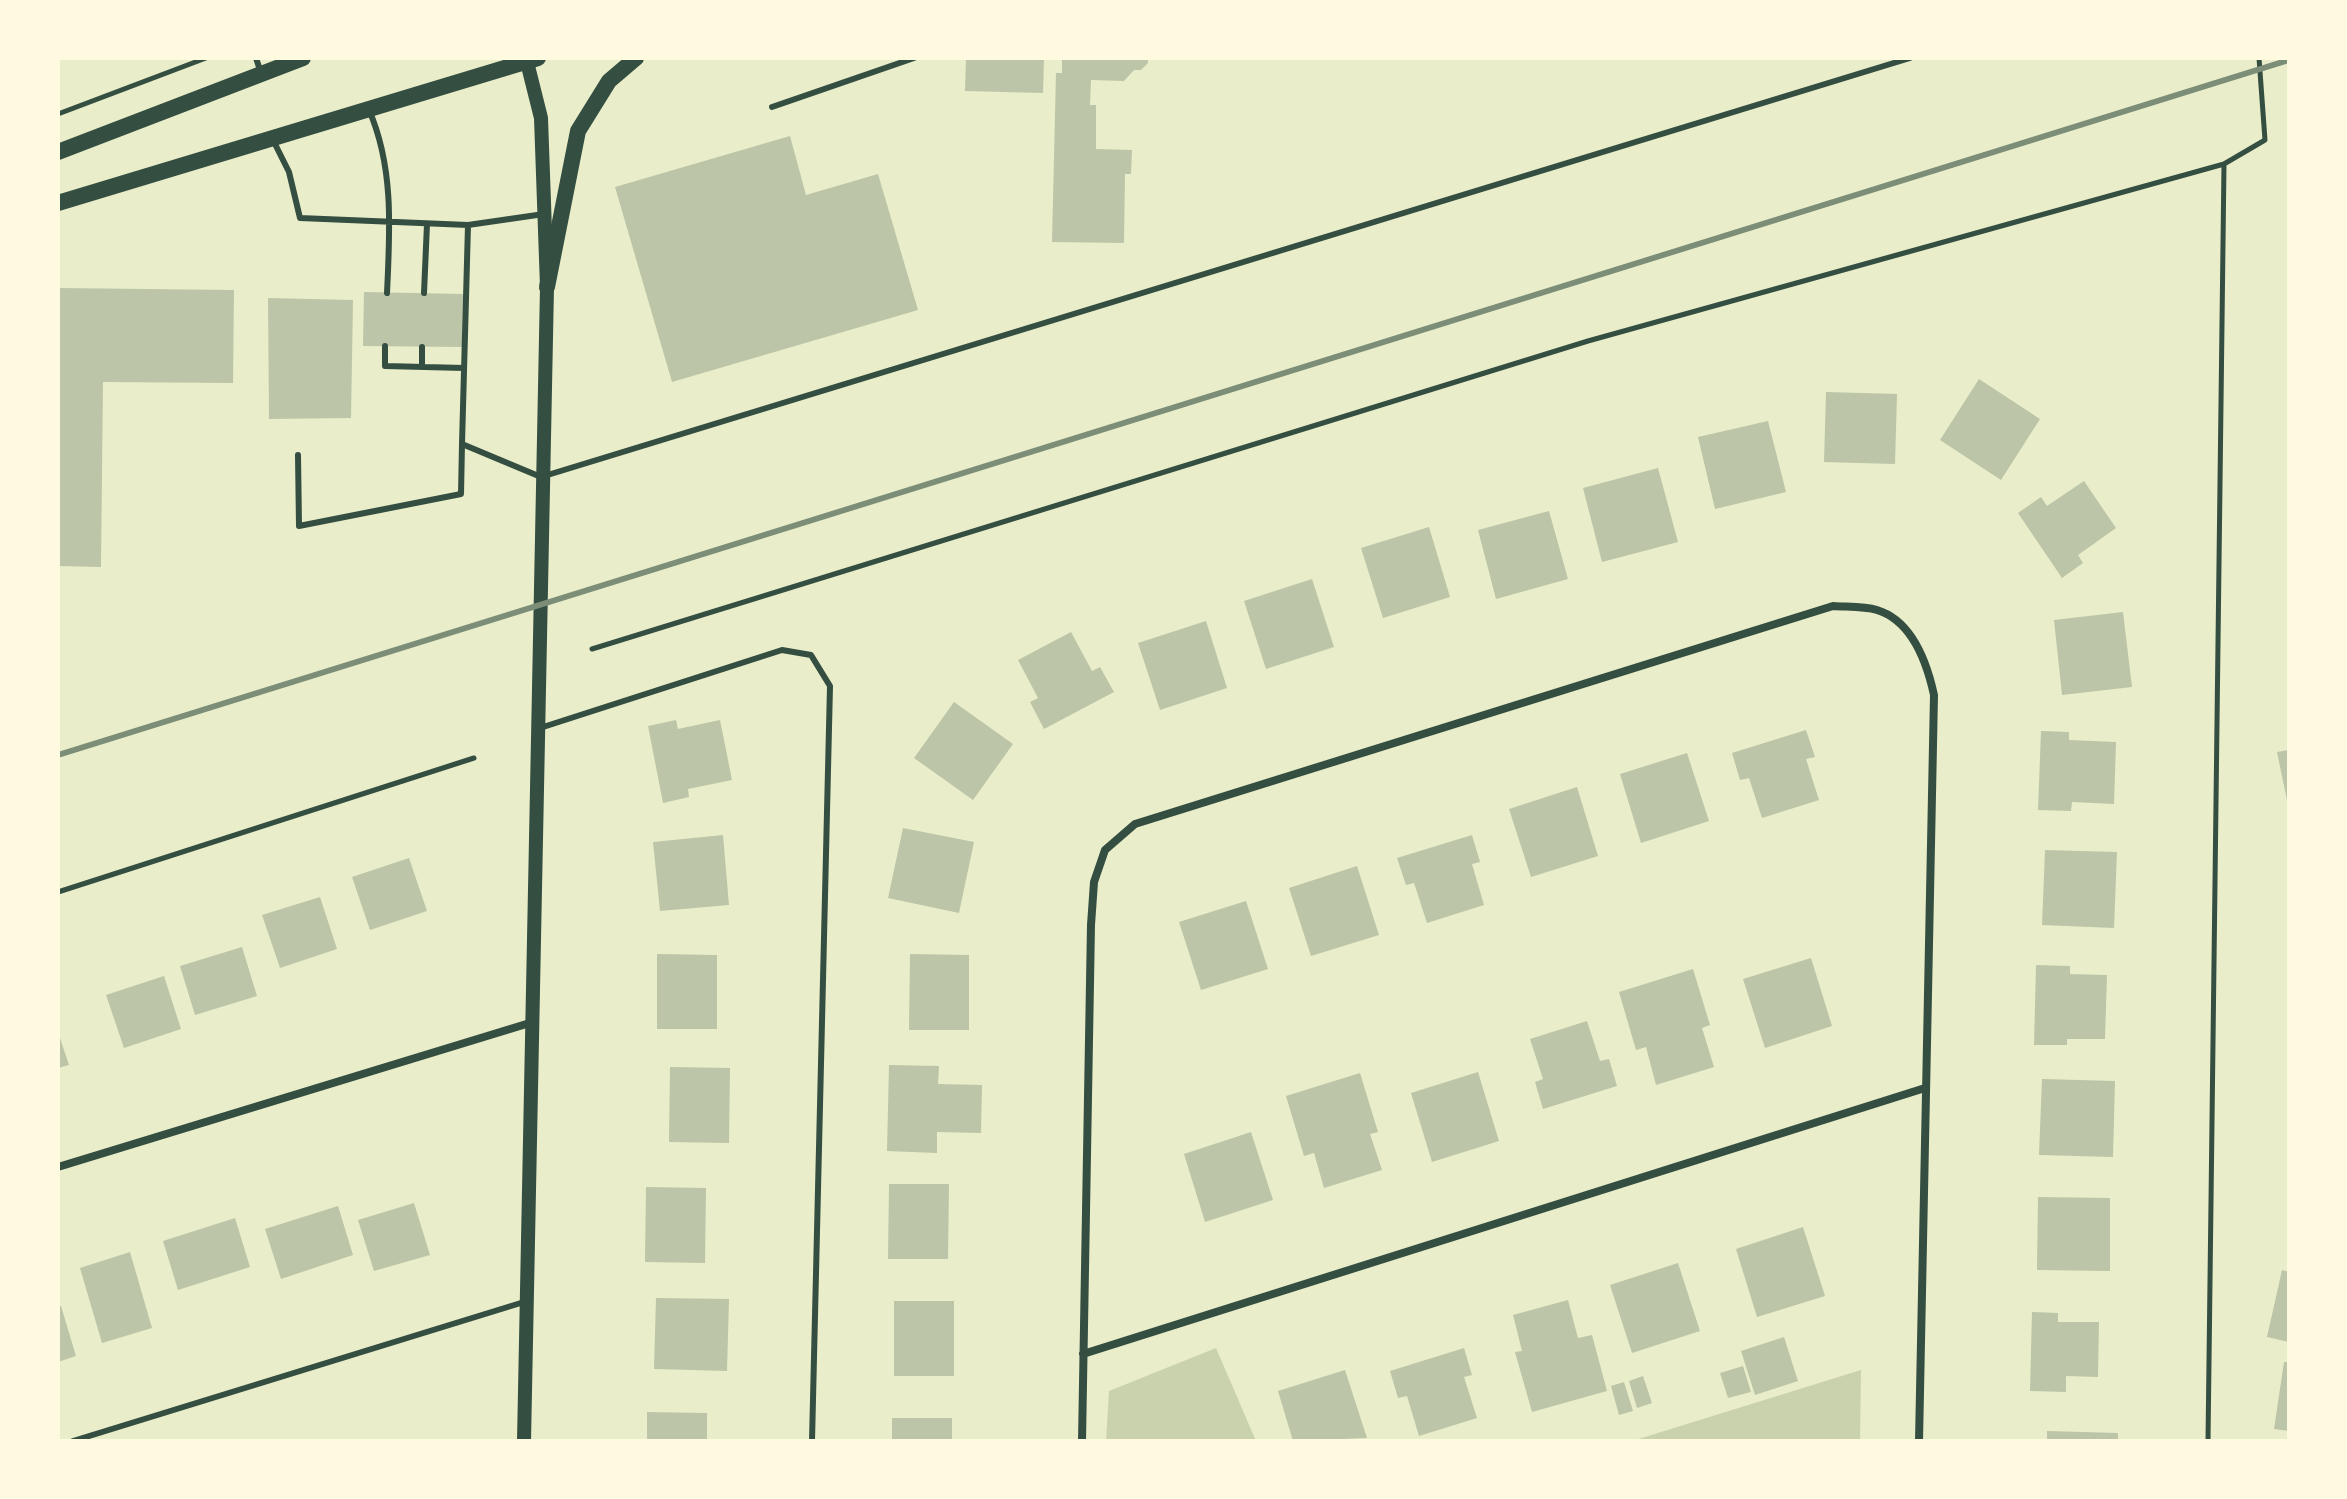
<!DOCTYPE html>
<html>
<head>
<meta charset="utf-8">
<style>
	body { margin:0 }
	#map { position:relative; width:2347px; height:1499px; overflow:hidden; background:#e9edc9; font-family:Quicksand,sans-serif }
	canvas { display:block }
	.frame { position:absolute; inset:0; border:60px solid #fefae0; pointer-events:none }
</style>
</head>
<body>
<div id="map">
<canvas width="2347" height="1499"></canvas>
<div class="frame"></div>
</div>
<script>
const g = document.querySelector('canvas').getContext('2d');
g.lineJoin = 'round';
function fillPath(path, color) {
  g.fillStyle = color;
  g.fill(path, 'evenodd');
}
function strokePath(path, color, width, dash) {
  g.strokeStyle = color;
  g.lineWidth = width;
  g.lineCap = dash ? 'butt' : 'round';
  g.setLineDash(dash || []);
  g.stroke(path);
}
const green = new Path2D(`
	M 1216,1348 L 1256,1441 L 1106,1441 L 1109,1391 Z
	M 1861,1370 L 1860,1441 L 1632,1441 Z`);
const building = new Path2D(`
	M 966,58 L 1044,58 L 1043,93 L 965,91 Z
	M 1062,58 L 1148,58 L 1148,63 L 1141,70 L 1134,70 L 1124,81 L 1091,80 L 1090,105 L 1096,105 L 1096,149 L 1132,150 L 1131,174 L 1125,174 L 1124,243 L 1052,242 L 1056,73 L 1062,73 Z
	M 790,136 L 806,195 L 878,174 L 918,310 L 672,382 L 615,187 Z
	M 58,288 L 234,290 L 233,383 L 103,382 L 101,567 L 58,566 Z
	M 364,292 L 463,294 L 462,347 L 363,346 Z
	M 268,298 L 353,300 L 351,418 L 269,419 Z
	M 1979,379 L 2040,419 L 2001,480 L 1940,440 Z
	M 1826,392 L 1897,394 L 1895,464 L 1824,462 Z
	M 1768,421 L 1786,492 L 1715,509 L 1698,437 Z
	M 1658,468 L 1678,542 L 1602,562 L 1583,488 Z
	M 2084,481 L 2116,528 L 2078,555 L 2083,563 L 2062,578 L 2018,513 L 2041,497 L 2047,506 Z
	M 1549,511 L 1568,579 L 1496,599 L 1478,530 Z
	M 1429,527 L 1450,597 L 1383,618 L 1361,548 Z
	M 1312,579 L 1334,647 L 1266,669 L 1244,601 Z
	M 2123,612 L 2132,687 L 2062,695 L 2054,620 Z
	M 1206,621 L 1227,688 L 1160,710 L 1138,643 Z
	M 1071,632 L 1092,671 L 1100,667 L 1114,692 L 1044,729 L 1030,702 L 1038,698 L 1018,660 Z
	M 954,702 L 1013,744 L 973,800 L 914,758 Z
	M 676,720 L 678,729 L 720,720 L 732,780 L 688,789 L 689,797 L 663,803 L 648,726 Z
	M 1806,730 L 1815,757 L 1806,759 L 1819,800 L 1762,818 L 1749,778 L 1740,780 L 1732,753 Z
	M 2041,731 L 2069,732 L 2069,740 L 2116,742 L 2114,804 L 2072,802 L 2071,811 L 2038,810 Z
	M 2289,750 L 2289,805 L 2288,805 L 2277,752 Z
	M 1687,753 L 1709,821 L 1641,843 L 1620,774 Z
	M 1577,787 L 1598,856 L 1531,877 L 1509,809 Z
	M 903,828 L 974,842 L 959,913 L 888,898 Z
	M 723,835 L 729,905 L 660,911 L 653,842 Z
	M 1472,835 L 1480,862 L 1472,864 L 1484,905 L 1427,923 L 1414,883 L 1406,885 L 1397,858 Z
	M 2045,850 L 2117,852 L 2114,928 L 2042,925 Z
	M 409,858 L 427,911 L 370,930 L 352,877 Z
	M 1357,866 L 1379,935 L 1311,956 L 1289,888 Z
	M 320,897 L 337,949 L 280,968 L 262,915 Z
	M 1246,901 L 1268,969 L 1201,990 L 1179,922 Z
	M 242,947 L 257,996 L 195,1015 L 180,966 Z
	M 657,954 L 717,955 L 717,1029 L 657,1029 Z
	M 910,954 L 969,955 L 969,1030 L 909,1030 Z
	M 1811,958 L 1832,1026 L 1765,1048 L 1743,979 Z
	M 2036,965 L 2070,966 L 2070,974 L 2107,975 L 2105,1039 L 2067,1039 L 2067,1045 L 2034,1045 Z
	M 1693,969 L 1710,1025 L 1702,1028 L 1714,1067 L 1656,1085 L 1646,1047 L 1636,1050 L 1619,992 Z
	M 164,976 L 181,1029 L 124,1048 L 106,995 Z
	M 1587,1021 L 1600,1061 L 1609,1059 L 1617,1086 L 1543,1109 L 1535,1082 L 1543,1079 L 1530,1039 Z
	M 58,1032 L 69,1065 L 58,1068 Z
	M 889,1065 L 939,1066 L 938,1084 L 982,1085 L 981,1133 L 937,1132 L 937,1153 L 887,1151 Z
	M 670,1067 L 730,1068 L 729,1143 L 669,1142 Z
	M 1478,1072 L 1499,1141 L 1432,1162 L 1411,1093 Z
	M 1360,1073 L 1378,1132 L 1370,1134 L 1382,1170 L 1324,1188 L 1314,1153 L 1304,1156 L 1286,1096 Z
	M 2042,1079 L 2115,1081 L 2113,1157 L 2039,1155 Z
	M 1251,1132 L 1273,1200 L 1205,1222 L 1184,1154 Z
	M 889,1184 L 949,1184 L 948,1259 L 888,1259 Z
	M 646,1187 L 706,1188 L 705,1263 L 645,1262 Z
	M 2038,1197 L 2110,1198 L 2110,1271 L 2037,1270 Z
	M 414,1203 L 430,1255 L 374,1271 L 358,1220 Z
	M 338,1206 L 353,1255 L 281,1279 L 265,1229 Z
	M 235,1218 L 250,1267 L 178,1290 L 163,1241 Z
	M 1803,1227 L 1825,1296 L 1757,1317 L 1736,1249 Z
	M 130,1252 L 152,1328 L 102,1343 L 80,1268 Z
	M 1678,1263 L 1700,1331 L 1632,1353 L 1610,1285 Z
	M 2282,1270 L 2289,1272 L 2289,1342 L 2267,1337 Z
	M 656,1298 L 729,1299 L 727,1371 L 654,1369 Z
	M 1568,1300 L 1578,1338 L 1592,1335 L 1607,1391 L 1532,1412 L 1515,1352 L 1522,1351 L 1513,1315 Z
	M 894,1301 L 954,1301 L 954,1376 L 894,1376 Z
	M 61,1306 L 76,1356 L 58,1362 L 58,1307 Z
	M 2032,1312 L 2058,1313 L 2058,1322 L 2099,1322 L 2098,1377 L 2066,1376 L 2066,1392 L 2030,1391 Z
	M 1784,1337 L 1798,1381 L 1755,1395 L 1741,1351 Z
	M 1464,1348 L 1472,1375 L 1464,1377 L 1477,1418 L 1419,1436 L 1407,1396 L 1398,1398 L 1390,1371 Z
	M 2284,1362 L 2289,1362 L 2289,1431 L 2274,1429 Z
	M 1743,1366 L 1751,1392 L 1728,1398 L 1720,1373 Z
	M 1345,1370 L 1367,1438 L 1293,1441 L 1278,1391 Z
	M 1643,1376 L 1652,1403 L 1637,1408 L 1629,1381 Z
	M 1624,1382 L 1633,1411 L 1619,1415 L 1611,1386 Z
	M 647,1412 L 707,1413 L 707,1441 L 647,1441 Z
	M 892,1418 L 952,1418 L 952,1441 L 892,1441 Z
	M 2047,1431 L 2118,1433 L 2118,1441 L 2047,1441 Z`);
const path = new Path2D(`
	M 58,114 L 206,58
	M 592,649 L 1588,341 L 2224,164
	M 58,892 L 474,758
	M 2208,1441 L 2224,164 L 2265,140 L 2259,58`);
const service = new Path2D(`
	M 256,58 L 261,73
	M 772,107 L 914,58
	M 369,110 C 394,167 390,230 387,293
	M 273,140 L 289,172 L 300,218 L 468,225 L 544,214
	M 468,225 L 462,444 L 541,477 L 1910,58
	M 424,293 L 427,224
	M 385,346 L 385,366 L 464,368
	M 422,367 L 422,347
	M 298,455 L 299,526 L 461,494 L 462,444
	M 540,728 L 782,650 L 811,655 L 830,686 L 812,1441
	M 73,1441 L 524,1302`);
const minor = new Path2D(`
	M 58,1167 L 533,1022
	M 1083,1354 L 1925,1088
	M 1082,1441 L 1091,925 L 1094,882 L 1105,850 L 1135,824 L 1833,606 C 1847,607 1864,606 1877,610 C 1913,621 1927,663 1934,695 L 1919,1441`);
const tertiary = new Path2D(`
	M 524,1441 L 547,287 L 541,118 L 526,58`);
const secondary = new Path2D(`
	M 58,152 L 303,58
	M 58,203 L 538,58
	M 547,287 L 578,131 L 609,81 L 636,58`);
const rail = new Path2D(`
	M 58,755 L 2289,60`);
fillPath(green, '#cad2ad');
fillPath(building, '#bcc5a7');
strokePath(path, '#344e41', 5);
strokePath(service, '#344e41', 6);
strokePath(minor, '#344e41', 8);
strokePath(tertiary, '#344e41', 14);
strokePath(secondary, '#344e41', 16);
strokePath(rail, '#7c8e77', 6);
</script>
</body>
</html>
